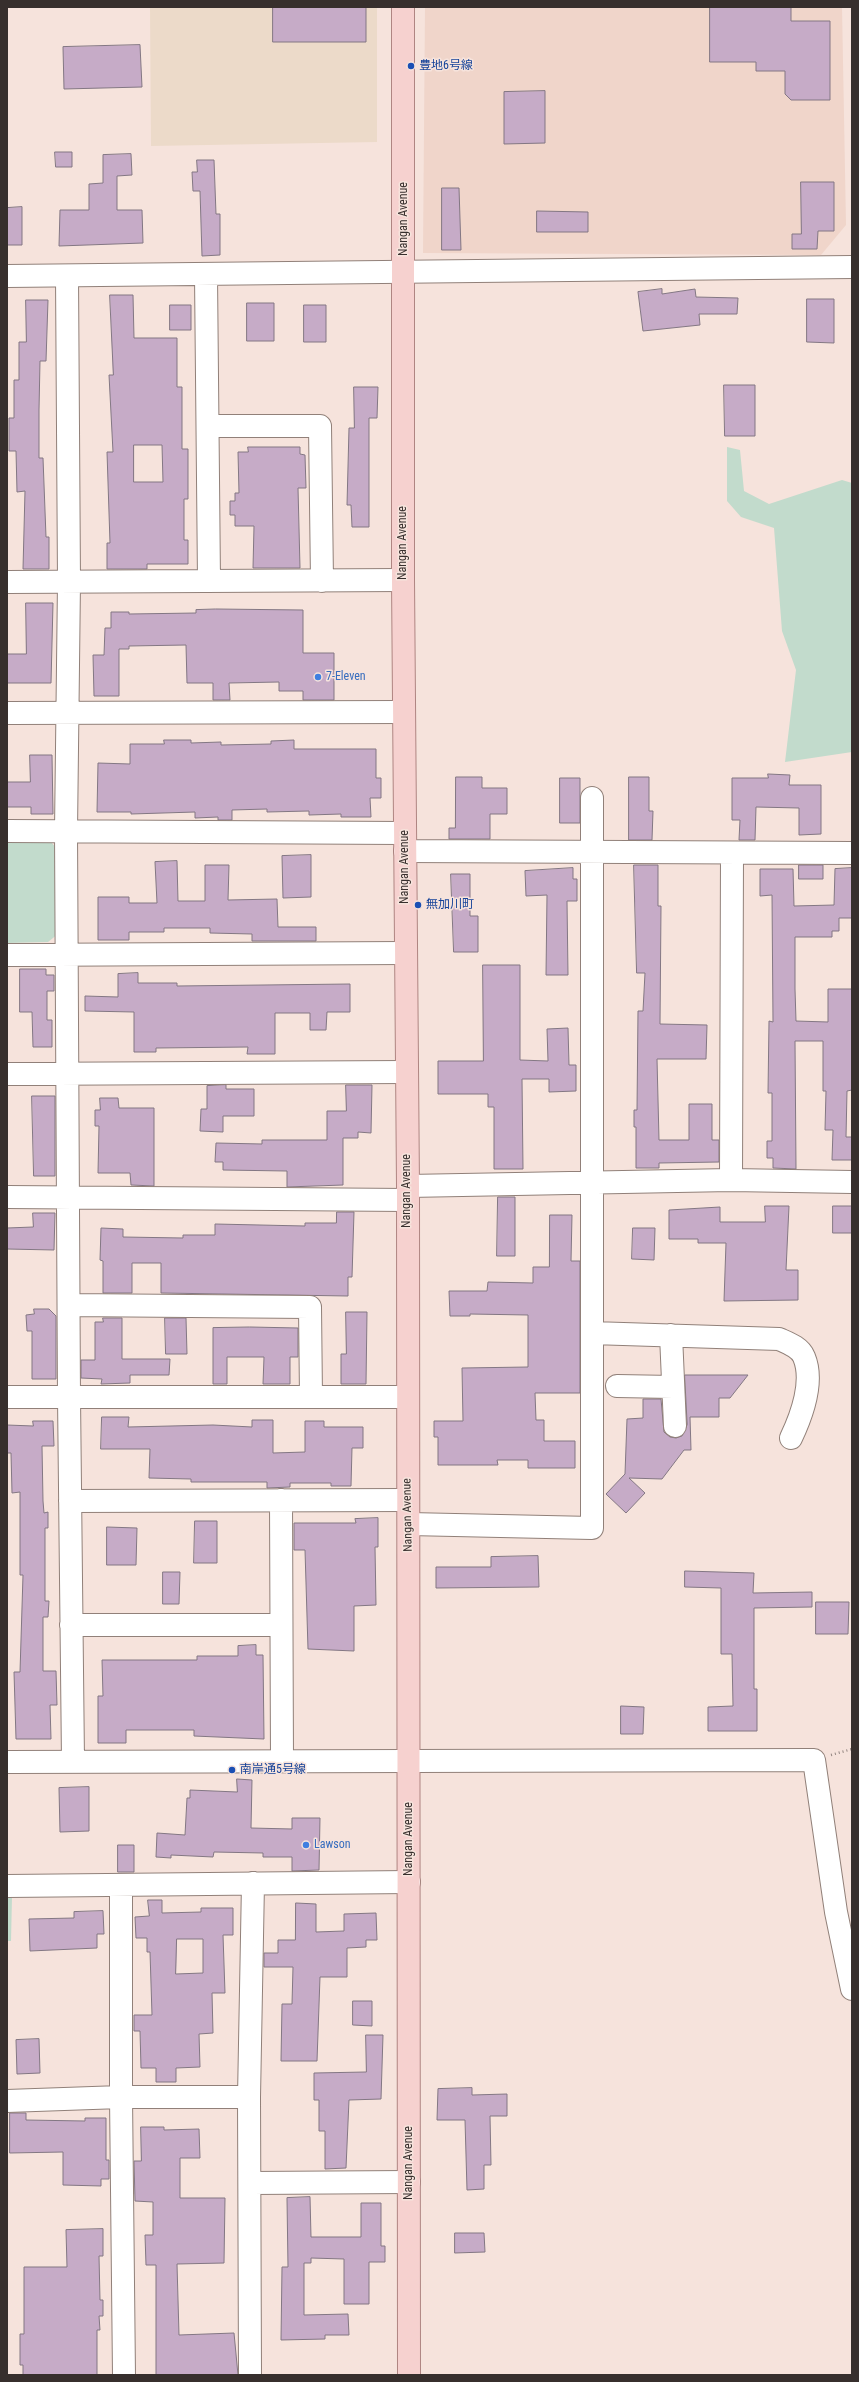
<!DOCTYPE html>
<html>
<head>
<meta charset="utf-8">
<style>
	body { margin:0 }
	#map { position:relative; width:859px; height:2382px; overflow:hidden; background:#f6e3dc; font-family:"Roboto Condensed",sans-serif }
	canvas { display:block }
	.frame { position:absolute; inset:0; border:8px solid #372f2d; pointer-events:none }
</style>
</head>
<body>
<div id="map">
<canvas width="859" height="2382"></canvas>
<div class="frame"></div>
</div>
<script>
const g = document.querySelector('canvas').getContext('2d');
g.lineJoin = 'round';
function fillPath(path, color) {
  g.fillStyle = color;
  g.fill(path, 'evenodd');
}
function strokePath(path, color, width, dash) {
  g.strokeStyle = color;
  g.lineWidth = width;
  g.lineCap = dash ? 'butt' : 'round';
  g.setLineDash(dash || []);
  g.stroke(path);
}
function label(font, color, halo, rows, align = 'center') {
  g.font = font + ' "Roboto Condensed","Noto Sans JP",sans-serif';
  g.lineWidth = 3;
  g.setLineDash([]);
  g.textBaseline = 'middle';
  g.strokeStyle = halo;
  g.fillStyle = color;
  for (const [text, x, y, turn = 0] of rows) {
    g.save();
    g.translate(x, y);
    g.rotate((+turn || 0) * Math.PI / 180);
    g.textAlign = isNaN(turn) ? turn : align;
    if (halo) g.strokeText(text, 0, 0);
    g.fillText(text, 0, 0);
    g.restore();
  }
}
const commercial = new Path2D(`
	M 150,7 L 377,7 L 377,142 L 151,146 Z`);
const built = new Path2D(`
	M 425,7 L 842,7 L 846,225 L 821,255 L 423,253 Z`);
const green = new Path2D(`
	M 727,447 L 740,450 L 744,491 L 769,504 L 842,480 L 852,483 L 852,752 L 785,762 L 796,670 L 782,631 L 774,528 L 741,517 L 727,501 Z
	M 7,841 L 50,841 L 59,851 L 58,934 L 48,942 L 7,943 Z
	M 7,1897 L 12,1897 L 11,1941 L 7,1941 Z`);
const building = new Path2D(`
	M 273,7 L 366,7 L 366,42 L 273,42 Z
	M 710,7 L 791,7 L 791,21 L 830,21 L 830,100 L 791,100 L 785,94 L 785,71 L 756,71 L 756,62 L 710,62 Z
	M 140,45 L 142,87 L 64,89 L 63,47 Z
	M 545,91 L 545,143 L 504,144 L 504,92 Z
	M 55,152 L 72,152 L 72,167 L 56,167 Z
	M 131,154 L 132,175 L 117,176 L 117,210 L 142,210 L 143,243 L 59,246 L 60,210 L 89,210 L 89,184 L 103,183 L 103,155 Z
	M 197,160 L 214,160 L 216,214 L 220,214 L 220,255 L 202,256 L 200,191 L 193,191 L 192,172 L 197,172 Z
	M 801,182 L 834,182 L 834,231 L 818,231 L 817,249 L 792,249 L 792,234 L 801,234 Z
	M 442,188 L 459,188 L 461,250 L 442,250 Z
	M 22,207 L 22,245 L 7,245 L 7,208 Z
	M 537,211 L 588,212 L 588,232 L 537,232 Z
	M 662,289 L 662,294 L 695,289 L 696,297 L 738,298 L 737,314 L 699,314 L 700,325 L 643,331 L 638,292 Z
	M 110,295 L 133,295 L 134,338 L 177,338 L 177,387 L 182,387 L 182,449 L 188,449 L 188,499 L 184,499 L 184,540 L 188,540 L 188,564 L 147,564 L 147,569 L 107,569 L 107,543 L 110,543 L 107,452 L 113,452 L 109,375 L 113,375 ZM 134,445 L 162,445 L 163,482 L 134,482 Z
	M 807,299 L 834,299 L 834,343 L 807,342 Z
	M 26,300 L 48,300 L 46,361 L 40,361 L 39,410 L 39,458 L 43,458 L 46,537 L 49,537 L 49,569 L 23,569 L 25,491 L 17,492 L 16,451 L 9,451 L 9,418 L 14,418 L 14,380 L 19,380 L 19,342 L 26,342 Z
	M 247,303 L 274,303 L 274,341 L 247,341 Z
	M 170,305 L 191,305 L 191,330 L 170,330 Z
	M 304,305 L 326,305 L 326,342 L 304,342 Z
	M 724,385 L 755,385 L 755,436 L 725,436 Z
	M 354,387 L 378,387 L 377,418 L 369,418 L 369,527 L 352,527 L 351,505 L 347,505 L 349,428 L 354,428 Z
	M 248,447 L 300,447 L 300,454 L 305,455 L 306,488 L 298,488 L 300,568 L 253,568 L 254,526 L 235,526 L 235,515 L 230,515 L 230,501 L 235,501 L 235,493 L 239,493 L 238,452 L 248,452 Z
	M 26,603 L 53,603 L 51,683 L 7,683 L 7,654 L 26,654 Z
	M 216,609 L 303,610 L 303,653 L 334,653 L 334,700 L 303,700 L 303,691 L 279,691 L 279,682 L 229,683 L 230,700 L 213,700 L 213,683 L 187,683 L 186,645 L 129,646 L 129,649 L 119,649 L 119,696 L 94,696 L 93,655 L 104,655 L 105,628 L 111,628 L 111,612 L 129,612 L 129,614 L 196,613 L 196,610 Z
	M 164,740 L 191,740 L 191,743 L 221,742 L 221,745 L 271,744 L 271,741 L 294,740 L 294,749 L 376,749 L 376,778 L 381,778 L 381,798 L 370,798 L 371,817 L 341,817 L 341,814 L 309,815 L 309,811 L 267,812 L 267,809 L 232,810 L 232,820 L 218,820 L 218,817 L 195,818 L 195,812 L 131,814 L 131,812 L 97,812 L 98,763 L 130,764 L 130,744 L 164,744 Z
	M 30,755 L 52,755 L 53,814 L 31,814 L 31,807 L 7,807 L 7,782 L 30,782 Z
	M 768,774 L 790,775 L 789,785 L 821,785 L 821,834 L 799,835 L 799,808 L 756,807 L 755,840 L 739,840 L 740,820 L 732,820 L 732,778 L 768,778 Z
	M 456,777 L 482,777 L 482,788 L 507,788 L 507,814 L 490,814 L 490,839 L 449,839 L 449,828 L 455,828 Z
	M 629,777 L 649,777 L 649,811 L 653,811 L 652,840 L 629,840 Z
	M 560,778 L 580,778 L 580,823 L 560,823 Z
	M 311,855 L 311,897 L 283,898 L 282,856 Z
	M 177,861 L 178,901 L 205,901 L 205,865 L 229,865 L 228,900 L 277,899 L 278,927 L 316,927 L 316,941 L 252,941 L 252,934 L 210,933 L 210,928 L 164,928 L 164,932 L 129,932 L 129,940 L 98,940 L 98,897 L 129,897 L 129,903 L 157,903 L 155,862 Z
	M 634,865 L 658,865 L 658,906 L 661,906 L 660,1024 L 707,1025 L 706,1059 L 657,1059 L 659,1140 L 689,1140 L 689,1104 L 712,1104 L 712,1140 L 719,1140 L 719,1162 L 659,1163 L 659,1168 L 636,1168 L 636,1127 L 634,1127 L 634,1110 L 637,1110 L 638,1011 L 643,1011 L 645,973 L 637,973 Z
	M 799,865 L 823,865 L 823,879 L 799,879 Z
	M 573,868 L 573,879 L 577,879 L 577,901 L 567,901 L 568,975 L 546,975 L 547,895 L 526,896 L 525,871 Z
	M 852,868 L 852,918 L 839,918 L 839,931 L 832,931 L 832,937 L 795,937 L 795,989 L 796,1021 L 828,1022 L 828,989 L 852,989 L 852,1090 L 847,1091 L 846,1137 L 852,1137 L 852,1160 L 832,1160 L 833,1130 L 825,1130 L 826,1091 L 823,1091 L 823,1041 L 795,1041 L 796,1169 L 773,1168 L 773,1158 L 767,1158 L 767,1141 L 772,1141 L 772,1093 L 768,1093 L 769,1021 L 773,1022 L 772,895 L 760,896 L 760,869 L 793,869 L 794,906 L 834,905 L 835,869 Z
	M 451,874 L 470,874 L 470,916 L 478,916 L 478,952 L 454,952 Z
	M 483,965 L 520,965 L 520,1060 L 548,1061 L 547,1029 L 568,1028 L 569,1065 L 576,1065 L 576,1091 L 549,1092 L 549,1079 L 522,1079 L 523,1169 L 494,1169 L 494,1107 L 488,1107 L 488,1094 L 438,1094 L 438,1061 L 483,1061 Z
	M 20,969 L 46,969 L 46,975 L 54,975 L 54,991 L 47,991 L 47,1020 L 52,1020 L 52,1047 L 33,1047 L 32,1012 L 20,1012 Z
	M 138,973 L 138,983 L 177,983 L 177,986 L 350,984 L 350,1012 L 327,1012 L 326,1030 L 310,1030 L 310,1013 L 275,1013 L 275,1054 L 247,1054 L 248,1047 L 156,1048 L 156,1052 L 134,1052 L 134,1012 L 85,1011 L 85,996 L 118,997 L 118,974 Z
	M 226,1085 L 226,1089 L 254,1089 L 254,1116 L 223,1116 L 223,1132 L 200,1131 L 201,1109 L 207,1109 L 207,1086 Z
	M 346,1085 L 372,1085 L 371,1133 L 358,1132 L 358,1138 L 343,1138 L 343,1185 L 287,1187 L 287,1171 L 223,1170 L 223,1162 L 215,1162 L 216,1143 L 262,1144 L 262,1140 L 327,1140 L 327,1111 L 346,1111 Z
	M 32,1096 L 55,1096 L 55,1176 L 34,1176 Z
	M 100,1098 L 118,1098 L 119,1108 L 154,1108 L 154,1186 L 131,1185 L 130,1173 L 98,1173 L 99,1126 L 95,1126 L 95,1110 L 100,1110 Z
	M 498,1197 L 515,1197 L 515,1256 L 497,1256 Z
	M 765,1206 L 789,1206 L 786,1270 L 798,1270 L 798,1300 L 724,1301 L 726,1243 L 698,1243 L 698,1239 L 669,1239 L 669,1210 L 720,1207 L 720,1222 L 765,1222 Z
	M 833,1206 L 852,1206 L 852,1233 L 833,1233 Z
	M 337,1212 L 354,1212 L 352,1277 L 348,1277 L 348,1296 L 161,1293 L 161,1263 L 132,1263 L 132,1293 L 103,1293 L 103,1261 L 100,1260 L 101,1228 L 123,1229 L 123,1237 L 183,1238 L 183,1235 L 215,1235 L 215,1224 L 305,1226 L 305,1223 L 336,1223 Z
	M 33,1213 L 55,1213 L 54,1250 L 7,1249 L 7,1228 L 33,1227 Z
	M 550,1215 L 572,1215 L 571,1261 L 580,1261 L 580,1393 L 535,1393 L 536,1420 L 544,1420 L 544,1441 L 575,1441 L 575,1468 L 528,1468 L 528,1460 L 497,1460 L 498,1465 L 438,1465 L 438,1437 L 434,1437 L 434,1421 L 463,1421 L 462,1368 L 528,1367 L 528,1315 L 470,1314 L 470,1316 L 450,1316 L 449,1291 L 487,1291 L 488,1282 L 533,1283 L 533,1267 L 549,1267 Z
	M 633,1228 L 655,1228 L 654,1260 L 632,1259 Z
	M 34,1309 L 49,1309 L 56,1316 L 56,1379 L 32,1379 L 32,1331 L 27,1331 L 26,1315 L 34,1314 Z
	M 346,1312 L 367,1312 L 366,1384 L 341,1384 L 341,1354 L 346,1354 Z
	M 103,1318 L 122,1318 L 122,1359 L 170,1359 L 169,1375 L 130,1375 L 130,1383 L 101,1384 L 102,1379 L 81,1378 L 81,1360 L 95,1360 L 95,1322 L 103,1322 Z
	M 165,1318 L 186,1318 L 187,1354 L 166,1354 Z
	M 250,1327 L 298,1328 L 298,1357 L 290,1357 L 290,1384 L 263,1384 L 264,1357 L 227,1357 L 227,1384 L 213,1384 L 213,1328 Z
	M 685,1375 L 748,1375 L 730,1398 L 719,1398 L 719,1417 L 690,1417 L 691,1450 L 684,1450 L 662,1479 L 629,1478 L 645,1493 L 626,1513 L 606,1494 L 625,1474 L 627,1419 L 643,1418 L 643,1399 L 661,1399 L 664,1432 L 670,1437 L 676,1438 L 682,1436 L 687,1425 Z
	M 102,1417 L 129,1417 L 128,1427 L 213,1425 L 252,1427 L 252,1420 L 273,1420 L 273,1453 L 305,1452 L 305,1421 L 324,1421 L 324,1427 L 363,1427 L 363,1448 L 352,1448 L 351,1486 L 331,1486 L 331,1483 L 290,1483 L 290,1487 L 267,1488 L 267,1482 L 191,1482 L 191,1479 L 149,1478 L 150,1449 L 101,1449 Z
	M 33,1421 L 53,1421 L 54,1446 L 42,1446 L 43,1501 L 44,1513 L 48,1512 L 48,1528 L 45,1528 L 45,1601 L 49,1601 L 48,1617 L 43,1617 L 43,1671 L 56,1671 L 57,1705 L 50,1705 L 51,1739 L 16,1739 L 14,1672 L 20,1672 L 23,1575 L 20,1575 L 20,1492 L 12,1493 L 11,1453 L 7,1453 L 7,1425 L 33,1426 Z
	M 378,1518 L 378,1547 L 375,1547 L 376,1605 L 354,1606 L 354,1651 L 308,1649 L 305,1550 L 294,1550 L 294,1523 L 356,1523 L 355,1519 Z
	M 195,1521 L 217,1521 L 217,1563 L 194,1563 Z
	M 107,1527 L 137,1528 L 136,1565 L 107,1565 Z
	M 538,1556 L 539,1587 L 436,1588 L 436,1567 L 491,1567 L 491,1557 Z
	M 685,1571 L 754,1573 L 753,1593 L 812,1592 L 812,1607 L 754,1608 L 754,1689 L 757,1689 L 757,1731 L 708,1731 L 708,1707 L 733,1706 L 732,1654 L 721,1654 L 721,1588 L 685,1587 Z
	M 163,1572 L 180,1572 L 179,1604 L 163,1604 Z
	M 816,1602 L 849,1602 L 848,1634 L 816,1634 Z
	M 256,1645 L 256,1655 L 263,1655 L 264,1739 L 194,1736 L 194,1730 L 126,1730 L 126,1743 L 98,1743 L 98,1696 L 103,1696 L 102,1660 L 197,1660 L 197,1656 L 238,1656 L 238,1646 Z
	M 621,1706 L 644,1707 L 643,1734 L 621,1734 Z
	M 237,1779 L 252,1780 L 251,1828 L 292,1829 L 292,1818 L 320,1818 L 319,1870 L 292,1871 L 292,1857 L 263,1857 L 263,1853 L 214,1852 L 213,1857 L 171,1855 L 171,1858 L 156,1857 L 157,1833 L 185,1835 L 187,1798 L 190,1798 L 190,1790 L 237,1792 Z
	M 89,1787 L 89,1831 L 60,1832 L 59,1788 Z
	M 118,1845 L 134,1845 L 134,1872 L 118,1872 Z
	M 148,1900 L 162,1900 L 162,1913 L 201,1912 L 201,1908 L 233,1908 L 233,1935 L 223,1935 L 225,1993 L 212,1993 L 213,2033 L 199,2034 L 200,2067 L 176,2068 L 176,2082 L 156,2082 L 156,2068 L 141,2068 L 140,2031 L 134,2031 L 134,2015 L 152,2015 L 150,1952 L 147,1952 L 147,1938 L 136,1938 L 135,1917 L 149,1916 ZM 177,1939 L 203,1939 L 203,1973 L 176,1974 Z
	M 296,1903 L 316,1904 L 316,1932 L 344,1931 L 344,1914 L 376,1913 L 377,1940 L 366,1940 L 366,1947 L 347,1948 L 347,1977 L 320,1977 L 317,2061 L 281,2061 L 282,2004 L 292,2004 L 293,1967 L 264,1967 L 264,1953 L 278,1953 L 278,1940 L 295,1940 Z
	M 103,1911 L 104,1934 L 97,1934 L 97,1948 L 30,1951 L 29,1919 L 74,1918 L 74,1912 Z
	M 353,2001 L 372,2001 L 372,2026 L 353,2025 Z
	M 366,2035 L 383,2035 L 381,2099 L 349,2100 L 346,2168 L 325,2169 L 325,2131 L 319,2131 L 319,2100 L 314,2100 L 314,2073 L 366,2072 Z
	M 39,2039 L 40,2073 L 17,2074 L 16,2040 Z
	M 472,2088 L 472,2095 L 507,2094 L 507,2116 L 490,2116 L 491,2165 L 484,2165 L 484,2189 L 467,2190 L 465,2120 L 437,2120 L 438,2089 Z
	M 10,2113 L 26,2113 L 26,2120 L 85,2121 L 85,2118 L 106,2118 L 106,2160 L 109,2160 L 109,2179 L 101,2179 L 101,2186 L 63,2185 L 63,2152 L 10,2153 Z
	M 141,2127 L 164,2127 L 164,2130 L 199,2129 L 200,2158 L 180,2158 L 180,2198 L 225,2198 L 224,2263 L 177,2264 L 179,2335 L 234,2333 L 238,2375 L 156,2375 L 156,2265 L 146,2265 L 145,2235 L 153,2235 L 153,2202 L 135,2201 L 134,2161 L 141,2161 Z
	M 310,2197 L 311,2237 L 361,2237 L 361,2203 L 381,2203 L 381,2246 L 385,2246 L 385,2262 L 369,2262 L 369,2304 L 344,2304 L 344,2259 L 311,2258 L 311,2263 L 304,2263 L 304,2315 L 348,2314 L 349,2335 L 325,2335 L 325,2339 L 281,2340 L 282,2267 L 288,2267 L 287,2198 Z
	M 103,2229 L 103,2256 L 99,2256 L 100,2300 L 103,2300 L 103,2316 L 99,2316 L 100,2330 L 97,2330 L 97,2375 L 23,2375 L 23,2365 L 20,2365 L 20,2334 L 24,2334 L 24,2267 L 67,2267 L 66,2230 Z
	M 455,2233 L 484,2233 L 485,2252 L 455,2253 Z`);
const path = new Path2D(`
	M 831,1755 L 852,1749`);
const minor = new Path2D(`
	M 206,275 L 209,581
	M 7,276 L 852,267
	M 67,276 L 69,582 L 66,831 L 69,1397 L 73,1761
	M 208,426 L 320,426 L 322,581
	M 7,582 L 403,580
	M 7,713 L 404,712
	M 7,831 L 404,833
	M 405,851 L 852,853
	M 7,955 L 405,953
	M 7,1074 L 406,1072
	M 731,1180 L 732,854
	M 408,1186 L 731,1180 L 852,1182
	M 7,1197 L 408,1200
	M 69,1305 L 310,1307 L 311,1397
	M 592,1333 L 779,1339 C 788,1343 800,1347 804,1357 C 814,1381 802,1415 791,1438
	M 671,1335 L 675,1426
	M 617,1386 L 673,1387
	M 7,1397 L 407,1397
	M 281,1500 L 282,1761
	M 70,1501 L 408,1500
	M 409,1524 L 592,1528 L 592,798
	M 71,1625 L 281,1625
	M 7,1762 L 814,1760 L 836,1912 L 852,1989
	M 121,1885 L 121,2097 L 124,2375
	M 7,1886 L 409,1882
	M 7,2101 L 121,2097 L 249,2097
	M 251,2183 L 409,2182
	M 250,2375 L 249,2097 L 253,1883`);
const major = new Path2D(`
	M 403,7 L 403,580 L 408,1186 L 409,2375`);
const markers = [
	[411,66,4,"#1a4fb4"],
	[318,677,4,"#3f7fe0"],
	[418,905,4,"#1a4fb4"],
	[232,1770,4,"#1a4fb4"],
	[306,1845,4,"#3f7fe0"]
];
const transitNames = [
	["豊地6号線",419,66],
	["無加川町",426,905],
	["南岸通5号線",240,1770]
];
const streetNames = [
	["Nangan Avenue",404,219,-90],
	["Nangan Avenue",403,543,-90],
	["Nangan Avenue",405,867,-90],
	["Nangan Avenue",407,1191,-90],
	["Nangan Avenue",408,1515,-91],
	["Nangan Avenue",409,1839,-90],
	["Nangan Avenue",409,2163,-90]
];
const shopNames = [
	["7-Eleven",326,677],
	["Lawson",314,1845]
];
fillPath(commercial, '#ecdac9');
fillPath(built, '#f0d5ca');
fillPath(green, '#c2dbcc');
fillPath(building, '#c6abc7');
strokePath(building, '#837783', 1);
strokePath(minor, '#918079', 24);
strokePath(major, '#af8582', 24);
strokePath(path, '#928580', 2.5, [1, 3]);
strokePath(minor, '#fff', 22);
strokePath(major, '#f6d1cf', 22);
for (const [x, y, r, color] of markers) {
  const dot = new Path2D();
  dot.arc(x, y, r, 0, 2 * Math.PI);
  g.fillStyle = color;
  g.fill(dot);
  strokePath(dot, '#f6e3dc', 1.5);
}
label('12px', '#164399', '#f6e3dc', transitNames, 'left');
label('12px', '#372f2d', '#f6e3dc', streetNames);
label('12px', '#366cbe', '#f6e3dc', shopNames, 'left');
</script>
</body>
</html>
